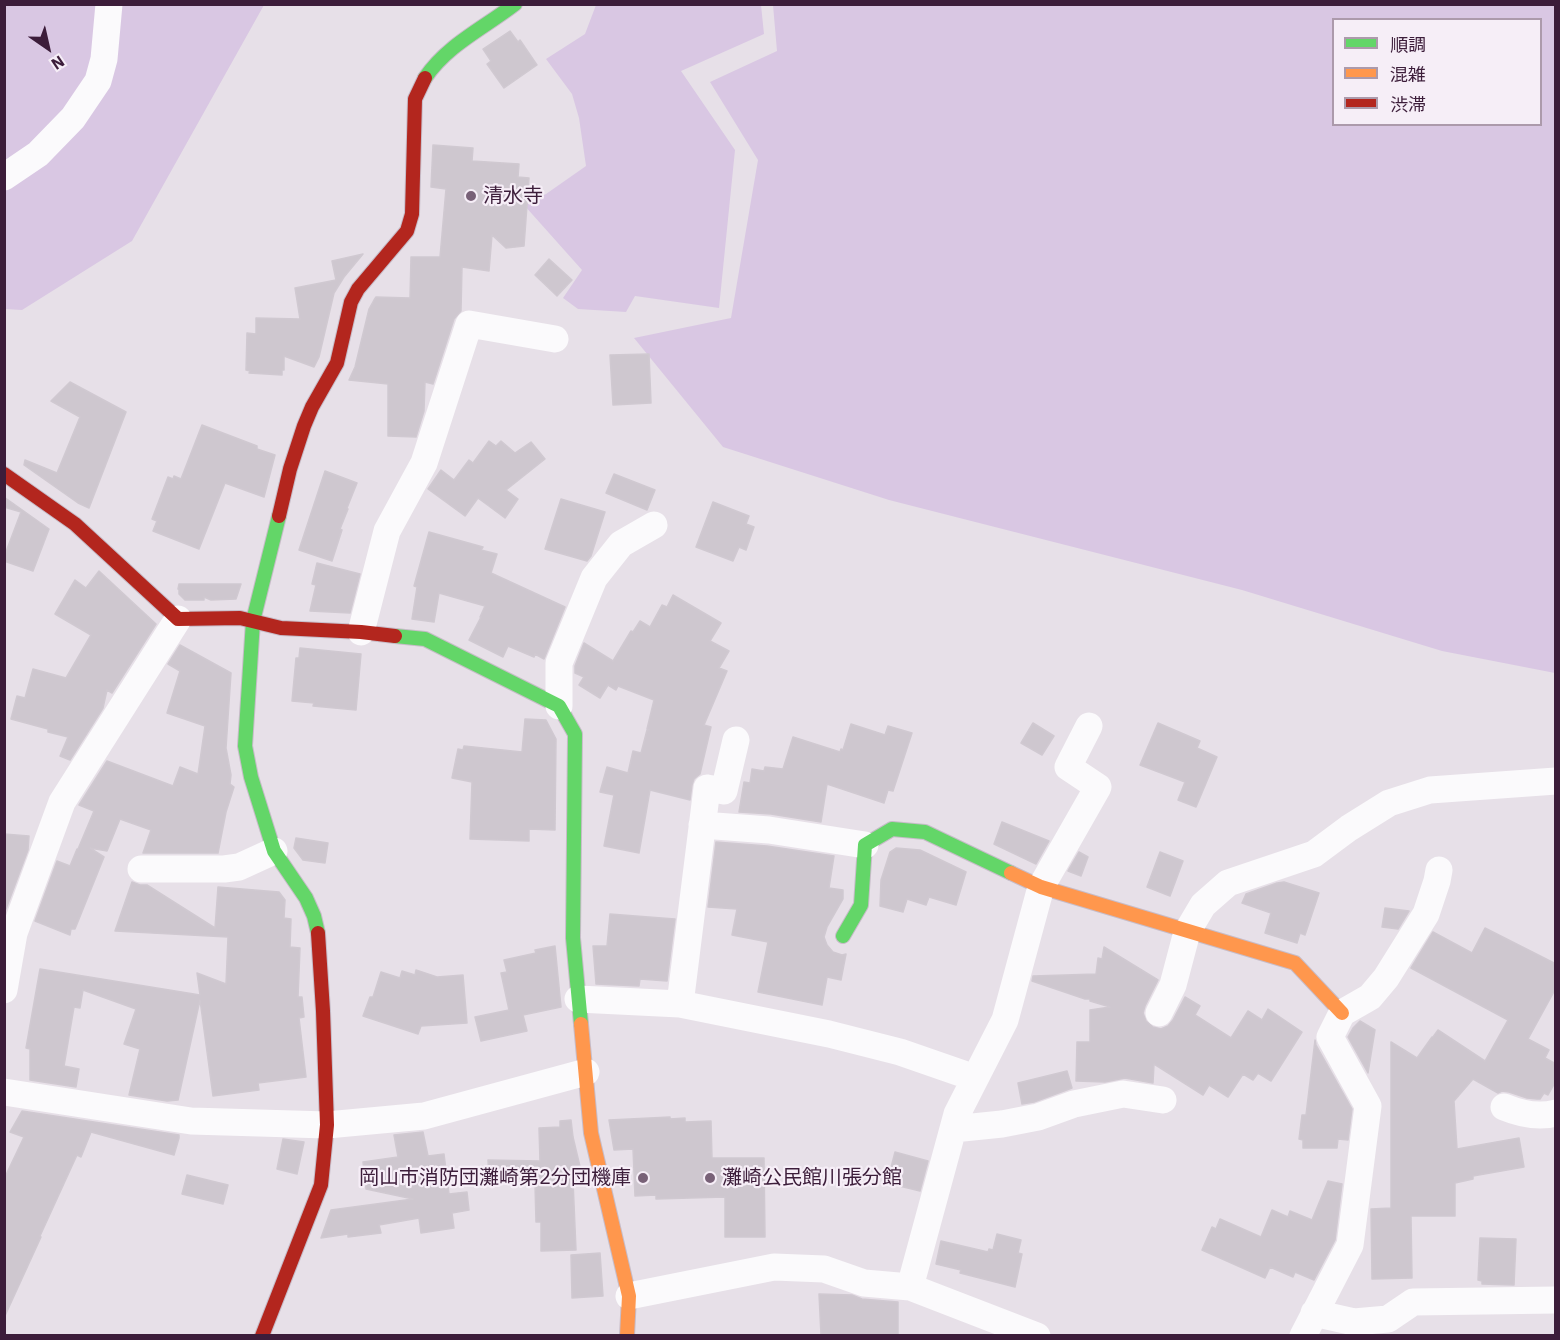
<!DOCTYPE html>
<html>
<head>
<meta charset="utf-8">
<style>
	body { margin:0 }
	#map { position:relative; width:1560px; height:1340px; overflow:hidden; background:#e7e0e8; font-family:"IBM Plex Sans","Noto Sans JP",sans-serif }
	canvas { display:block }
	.frame { position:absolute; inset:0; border:6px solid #3c1d3a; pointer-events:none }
	.legend { position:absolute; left:1332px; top:18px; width:210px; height:108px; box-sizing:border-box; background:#f6eef7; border:2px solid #ac9aab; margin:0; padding:8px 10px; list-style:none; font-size:18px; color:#3c1d3a }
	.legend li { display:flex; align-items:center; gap:12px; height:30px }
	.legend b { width:30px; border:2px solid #ac9aab }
	.north { position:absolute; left:18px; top:18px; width:60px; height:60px; -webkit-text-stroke:4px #f6eef7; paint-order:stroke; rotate:146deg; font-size:16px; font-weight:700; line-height:24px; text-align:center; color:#3c1d3a }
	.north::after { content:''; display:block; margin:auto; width:21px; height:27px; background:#3c1d3a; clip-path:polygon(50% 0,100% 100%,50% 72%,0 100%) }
</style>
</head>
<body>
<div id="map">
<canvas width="1560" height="1340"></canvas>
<div class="frame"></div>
<ul class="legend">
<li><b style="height:8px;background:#63d668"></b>順調</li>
<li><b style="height:8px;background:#ff974d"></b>混雑</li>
<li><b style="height:8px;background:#b3261e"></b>渋滞</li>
</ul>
<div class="north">N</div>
</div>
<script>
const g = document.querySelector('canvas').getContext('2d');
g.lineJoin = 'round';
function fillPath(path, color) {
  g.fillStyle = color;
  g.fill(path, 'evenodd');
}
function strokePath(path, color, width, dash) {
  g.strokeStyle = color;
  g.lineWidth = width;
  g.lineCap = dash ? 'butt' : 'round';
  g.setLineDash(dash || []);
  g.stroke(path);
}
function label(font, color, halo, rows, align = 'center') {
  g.font = font + ' "IBM Plex Sans","Noto Sans JP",sans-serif';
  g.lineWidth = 4.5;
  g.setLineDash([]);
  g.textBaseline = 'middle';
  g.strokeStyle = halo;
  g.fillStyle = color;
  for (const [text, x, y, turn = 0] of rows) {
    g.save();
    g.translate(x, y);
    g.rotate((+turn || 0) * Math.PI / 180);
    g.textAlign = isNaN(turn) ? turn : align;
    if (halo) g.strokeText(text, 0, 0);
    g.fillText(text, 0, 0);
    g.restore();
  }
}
const green = new Path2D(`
	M 5,5 L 264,5 L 132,241 L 22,310 L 5,309 Z
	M 596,5 L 761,5 L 764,34 L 681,71 L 735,150 L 719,308 L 635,296 L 626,312 L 578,309 L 563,298 L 582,270 L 524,205 L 546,194 L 586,166 L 579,118 L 572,94 L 546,59 L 585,34 Z
	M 773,5 L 1555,5 L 1555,673 L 1442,651 L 1242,590 L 889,500 L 723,447 L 634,338 L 731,318 L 758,160 L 710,82 L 777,51 ZM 1334,20 L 1540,20 L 1540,124 L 1334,124 Z`);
const building = new Path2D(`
	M 510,31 L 518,42 L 520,40 L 537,65 L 504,88 L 487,64 L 491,61 L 483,49 Z
	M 433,145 L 473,148 L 472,161 L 519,164 L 518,177 L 529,178 L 524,246 L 506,248 L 492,235 L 489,271 L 462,267 L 461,311 L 454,319 L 433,384 L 425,382 L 424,411 L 416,437 L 388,436 L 388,384 L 349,380 L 355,367 L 369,309 L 374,300 L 376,297 L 410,298 L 411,257 L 440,257 L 446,189 L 431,187 Z
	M 363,254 L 344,277 L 334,293 L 319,357 L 314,367 L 284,356 L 284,370 L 282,370 L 282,375 L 249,373 L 250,371 L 246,370 L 247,333 L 256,334 L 256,318 L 300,319 L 295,288 L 336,280 L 332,261 Z
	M 549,259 L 572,280 L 557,296 L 535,275 Z
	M 649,354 L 651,403 L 613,405 L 610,355 Z
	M 70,382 L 126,412 L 89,508 L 78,503 L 24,465 L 25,460 L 57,473 L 80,417 L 51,401 Z
	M 202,425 L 257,446 L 257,449 L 275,455 L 264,497 L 225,483 L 199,549 L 153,531 L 157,521 L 152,519 L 168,477 L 173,479 L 174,476 L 181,479 Z
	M 489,441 L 496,446 L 501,441 L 515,453 L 531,442 L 545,459 L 506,490 L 518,499 L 505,518 L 478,498 L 465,516 L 428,489 L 441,470 L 454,480 L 469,460 L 473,463 Z
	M 325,471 L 357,483 L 347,508 L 348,509 L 340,529 L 342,530 L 332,561 L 299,550 Z
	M 614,474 L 655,490 L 647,510 L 606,493 Z
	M 4,497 L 49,529 L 33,571 L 4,561 L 4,557 L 21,512 L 4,507 Z
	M 561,499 L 605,512 L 591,556 L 587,561 L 545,549 Z
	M 713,502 L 749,516 L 746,524 L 754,527 L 746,550 L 739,547 L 733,561 L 696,547 Z
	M 429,532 L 483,547 L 481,550 L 497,554 L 491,573 L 565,607 L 544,659 L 535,654 L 534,657 L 508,646 L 503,657 L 469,640 L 481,617 L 480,617 L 485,606 L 439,593 L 434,622 L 412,619 L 417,587 L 414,586 Z
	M 317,563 L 360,574 L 350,613 L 310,611 L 316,585 L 312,584 Z
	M 99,571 L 156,624 L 112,693 L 107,690 L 103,708 L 70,760 L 60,756 L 68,737 L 48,732 L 48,729 L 11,719 L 17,696 L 25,698 L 33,669 L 66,678 L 91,635 L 55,614 L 75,580 L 86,588 Z
	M 179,584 L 241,584 L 236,599 L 211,600 L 204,597 L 204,600 L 185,600 L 179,594 L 179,590 L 178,589 Z
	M 673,595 L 721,623 L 710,641 L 729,651 L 719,668 L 727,671 L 704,725 L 711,727 L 700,774 L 694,779 L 692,785 L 690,800 L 650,790 L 639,853 L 604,846 L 614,795 L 600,792 L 607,767 L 628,773 L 633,751 L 641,753 L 647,730 L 649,730 L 647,729 L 654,700 L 618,686 L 616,690 L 608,685 L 600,698 L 579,685 L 584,677 L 575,673 L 575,666 L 584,643 L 613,661 L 631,631 L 633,632 L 640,621 L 650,627 L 662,605 L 667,607 Z
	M 180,645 L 231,673 L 226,748 L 231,775 L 230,784 L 234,787 L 226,812 L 218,853 L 143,853 L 151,830 L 120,819 L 107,851 L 90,848 L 104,857 L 75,929 L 71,929 L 70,935 L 35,921 L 57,861 L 70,866 L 77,849 L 78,849 L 94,811 L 79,805 L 107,761 L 173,786 L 180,767 L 198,774 L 205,726 L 167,713 L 180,671 L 168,664 Z
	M 300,648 L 361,654 L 356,710 L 313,706 L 314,703 L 292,701 L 296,658 L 299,658 Z
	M 525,719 L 546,720 L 556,739 L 555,830 L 529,829 L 529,841 L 470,839 L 472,782 L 452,778 L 458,749 L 463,750 L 464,746 L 522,752 Z
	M 1033,723 L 1054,736 L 1042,755 L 1021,743 Z
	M 1158,723 L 1200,741 L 1197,748 L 1217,757 L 1196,807 L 1178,800 L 1185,782 L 1140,765 Z
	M 851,724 L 885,735 L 888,726 L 912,733 L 893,791 L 888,790 L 884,803 L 827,784 L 821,822 L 771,814 L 739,812 L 744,782 L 750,783 L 752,769 L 764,771 L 765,767 L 783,769 L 793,737 L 840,752 L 841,749 L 843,750 Z
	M 1002,822 L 1049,841 L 1036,864 L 994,844 Z
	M 4,834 L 29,836 L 28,850 L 6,909 L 4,908 Z
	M 296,838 L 328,843 L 325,863 L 303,860 L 294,848 Z
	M 716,842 L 767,846 L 834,856 L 829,888 L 843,890 L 843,899 L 827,927 L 824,937 L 827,945 L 833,952 L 842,955 L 846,954 L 841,980 L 827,977 L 822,1005 L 758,992 L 768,942 L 732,935 L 737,909 L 708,907 Z
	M 896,848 L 920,850 L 966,872 L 956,905 L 929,897 L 926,905 L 907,899 L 903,912 L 880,906 L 881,880 L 890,852 Z
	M 1079,852 L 1088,857 L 1081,876 L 1068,871 Z
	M 1160,852 L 1183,861 L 1170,896 L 1147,887 Z
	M 132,882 L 140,885 L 147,885 L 215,928 L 218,887 L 279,892 L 285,900 L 284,918 L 291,919 L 290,947 L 300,948 L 298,997 L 302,997 L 304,1017 L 299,1018 L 306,1077 L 258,1083 L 259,1090 L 213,1096 L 200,1000 L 178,1100 L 167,1101 L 129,1095 L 140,1049 L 124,1044 L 136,1009 L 83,990 L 80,1008 L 74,1007 L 64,1066 L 79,1069 L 76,1087 L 30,1080 L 30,1049 L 26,1048 L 40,969 L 200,995 L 197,973 L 226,984 L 228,937 L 115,931 Z
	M 1284,882 L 1319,893 L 1305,935 L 1300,933 L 1297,943 L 1265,933 L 1271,913 L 1242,903 L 1246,894 L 1277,883 Z
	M 1385,908 L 1409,911 L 1398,929 L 1382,927 Z
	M 610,914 L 675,919 L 667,981 L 640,979 L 639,986 L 596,984 L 593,946 L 607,946 Z
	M 1485,928 L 1556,964 L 1556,988 L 1528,1039 L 1549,1050 L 1545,1058 L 1556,1064 L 1556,1081 L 1548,1095 L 1544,1093 L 1540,1099 L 1537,1099 L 1527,1098 L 1509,1092 L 1502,1091 L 1498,1093 L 1473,1079 L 1454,1101 L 1457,1149 L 1519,1138 L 1524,1167 L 1473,1176 L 1473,1179 L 1455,1183 L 1455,1216 L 1411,1216 L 1412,1278 L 1372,1279 L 1371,1209 L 1391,1208 L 1391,1042 L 1417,1058 L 1432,1037 L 1433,1037 L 1438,1030 L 1485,1061 L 1508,1020 L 1411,968 L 1433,932 L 1472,953 Z
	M 555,946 L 561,1007 L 523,1015 L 527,1031 L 481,1041 L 475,1017 L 509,1010 L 501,973 L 507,972 L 504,960 L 536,953 L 535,950 Z
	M 1104,947 L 1158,980 L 1145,1006 L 1143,1013 L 1146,1021 L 1153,1027 L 1161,1029 L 1168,1026 L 1173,1020 L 1185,997 L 1200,1006 L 1195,1015 L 1231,1038 L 1248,1011 L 1262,1020 L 1268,1009 L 1302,1032 L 1271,1081 L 1258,1073 L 1253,1080 L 1243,1074 L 1228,1097 L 1209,1085 L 1203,1095 L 1154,1064 L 1153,1083 L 1125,1078 L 1105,1082 L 1076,1081 L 1077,1042 L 1090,1042 L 1090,1010 L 1110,1007 L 1090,1001 L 1090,999 L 1085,999 L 1032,981 L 1033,976 L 1096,974 L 1098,958 L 1102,959 Z
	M 416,970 L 437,977 L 463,975 L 467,1023 L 421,1026 L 418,1034 L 363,1016 L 370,997 L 373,997 L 381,972 L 400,978 L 402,971 L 415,975 Z
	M 1360,1021 L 1375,1030 L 1368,1073 L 1348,1037 L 1353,1028 Z
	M 1315,1040 L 1316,1045 L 1352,1109 L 1348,1140 L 1338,1139 L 1337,1148 L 1303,1148 L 1303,1140 L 1299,1139 L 1302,1115 L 1306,1115 Z
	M 1067,1071 L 1072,1088 L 1034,1102 L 1022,1104 L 1018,1083 Z
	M 22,1111 L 179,1135 L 179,1138 L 174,1155 L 91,1132 L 81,1157 L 77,1155 L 40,1236 L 41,1237 L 4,1318 L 4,1179 L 24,1137 L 10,1132 Z
	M 670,1117 L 670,1119 L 685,1118 L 685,1122 L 711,1121 L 712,1158 L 764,1158 L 765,1237 L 725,1237 L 725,1197 L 656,1199 L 656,1195 L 635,1196 L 633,1149 L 614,1150 L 609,1120 Z
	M 571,1120 L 573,1137 L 582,1175 L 582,1181 L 573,1181 L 576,1250 L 541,1251 L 541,1222 L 536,1222 L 535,1185 L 503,1183 L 489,1179 L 488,1160 L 540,1161 L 539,1128 L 560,1127 L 560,1121 Z
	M 423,1132 L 428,1156 L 444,1154 L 449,1194 L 467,1192 L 469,1210 L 452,1213 L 454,1228 L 421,1233 L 419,1218 L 379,1225 L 381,1233 L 348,1237 L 348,1234 L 321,1238 L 331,1210 L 413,1199 L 366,1189 L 363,1162 L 398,1157 L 394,1135 Z
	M 283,1139 L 304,1142 L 297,1174 L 277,1169 Z
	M 895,1152 L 928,1161 L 920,1191 L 887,1183 Z
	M 187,1175 L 228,1185 L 223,1204 L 182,1194 Z
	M 1328,1181 L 1342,1184 L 1335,1240 L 1314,1280 L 1295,1272 L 1293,1277 L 1270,1267 L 1265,1278 L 1202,1250 L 1212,1227 L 1216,1229 L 1220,1219 L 1261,1237 L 1272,1210 L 1288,1217 L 1290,1211 L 1312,1220 Z
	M 997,1234 L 1021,1240 L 1018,1253 L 1022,1254 L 1015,1287 L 960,1273 L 961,1270 L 936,1264 L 941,1241 L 988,1252 L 989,1249 L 993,1250 Z
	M 1480,1238 L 1516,1239 L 1514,1285 L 1482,1284 L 1482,1281 L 1478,1280 Z
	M 600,1253 L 603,1296 L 572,1298 L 571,1255 Z
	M 819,1294 L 852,1295 L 862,1299 L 898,1302 L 898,1335 L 821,1335 Z`);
const street = new Path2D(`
	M 4,177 L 38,154 L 73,118 L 98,81 L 104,59 L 109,4
	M 361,632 L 387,531 L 424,463 L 469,324 L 555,339
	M 559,706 L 559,663 L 594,578 L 621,544 L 654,525
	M 702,825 L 769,830 L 865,845
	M 141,869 L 224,869 L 239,867 L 274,851
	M 4,990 L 14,933 L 62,802 L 178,619
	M 578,999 L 680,1004 L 829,1034 L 900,1052 L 975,1078
	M 680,1004 L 707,788 L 724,791 L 736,740
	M 1159,1013 L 1173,985 L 1187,932 L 1203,905 L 1228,883 L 1314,854 L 1349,828 L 1389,803 L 1430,790 L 1556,781
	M 4,1092 L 191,1121 L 327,1125 L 424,1116 L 586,1072
	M 1504,1107 C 1521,1114 1538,1118 1556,1113
	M 953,1129 L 1002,1124 L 1038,1117 L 1074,1104 L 1123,1094 L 1163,1100
	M 910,1287 L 957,1114 L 1005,1020 L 1041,887 L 1098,787 L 1068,767 L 1089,726
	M 629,1296 L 774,1267 L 824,1269 L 864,1283 L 910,1287 L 1037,1336
	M 1314,1313 L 1354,1322 L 1388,1319 L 1413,1302 L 1556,1300
	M 1303,1336 L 1350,1245 L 1368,1106 L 1330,1037 L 1342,1013 L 1370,997 L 1386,978 L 1426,914 L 1437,881 L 1439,870`);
const fast = new Path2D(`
	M 425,78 C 447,45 484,28 515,4
	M 279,516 L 253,621 L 245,746 L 251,777 L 274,851 L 306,898 L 314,916 L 318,933
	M 395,636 L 425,639 L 559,706 L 575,734 L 573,938 L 581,1024
	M 843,936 L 861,905 L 865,845 L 892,829 L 925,832 L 1011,873`);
const slow = new Path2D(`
	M 1011,873 L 1041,887 L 1295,963 L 1342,1013
	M 581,1024 L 591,1133 L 629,1296 L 627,1336`);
const jam = new Path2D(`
	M 4,474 L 75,524 L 178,619 L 240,618 L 281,628 L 361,632 L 395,636
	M 279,516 L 290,469 L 304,426 L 312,407 L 337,363 L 351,302 L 358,289 L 407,231 L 412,214 L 415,99 L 425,78
	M 262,1336 L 321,1185 L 327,1125 L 323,1011 L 318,933`);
const markers = [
	[471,196,6,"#786177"],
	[643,1178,6,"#786177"],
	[710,1178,6,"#786177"]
];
const poiNames = [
	["清水寺",483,196],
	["岡山市消防団灘崎第2分団機庫",631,1178,"right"],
	["灘崎公民館川張分館",722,1178]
];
fillPath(green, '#d9c7e3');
fillPath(building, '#cec7cf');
strokePath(building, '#d0c9d1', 1.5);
strokePath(fast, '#c7bcc8', 16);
strokePath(slow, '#c7bcc8', 16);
strokePath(jam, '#c7bcc8', 16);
strokePath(street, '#fbfafc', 27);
strokePath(fast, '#63d668', 14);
strokePath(slow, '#ff974d', 14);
strokePath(jam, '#b3261e', 14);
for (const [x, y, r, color] of markers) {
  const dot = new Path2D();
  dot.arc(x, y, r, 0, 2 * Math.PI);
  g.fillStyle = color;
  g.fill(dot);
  strokePath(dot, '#f6eef7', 2);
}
label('20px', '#3c1d3a', '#f6eef7', poiNames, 'left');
</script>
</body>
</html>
